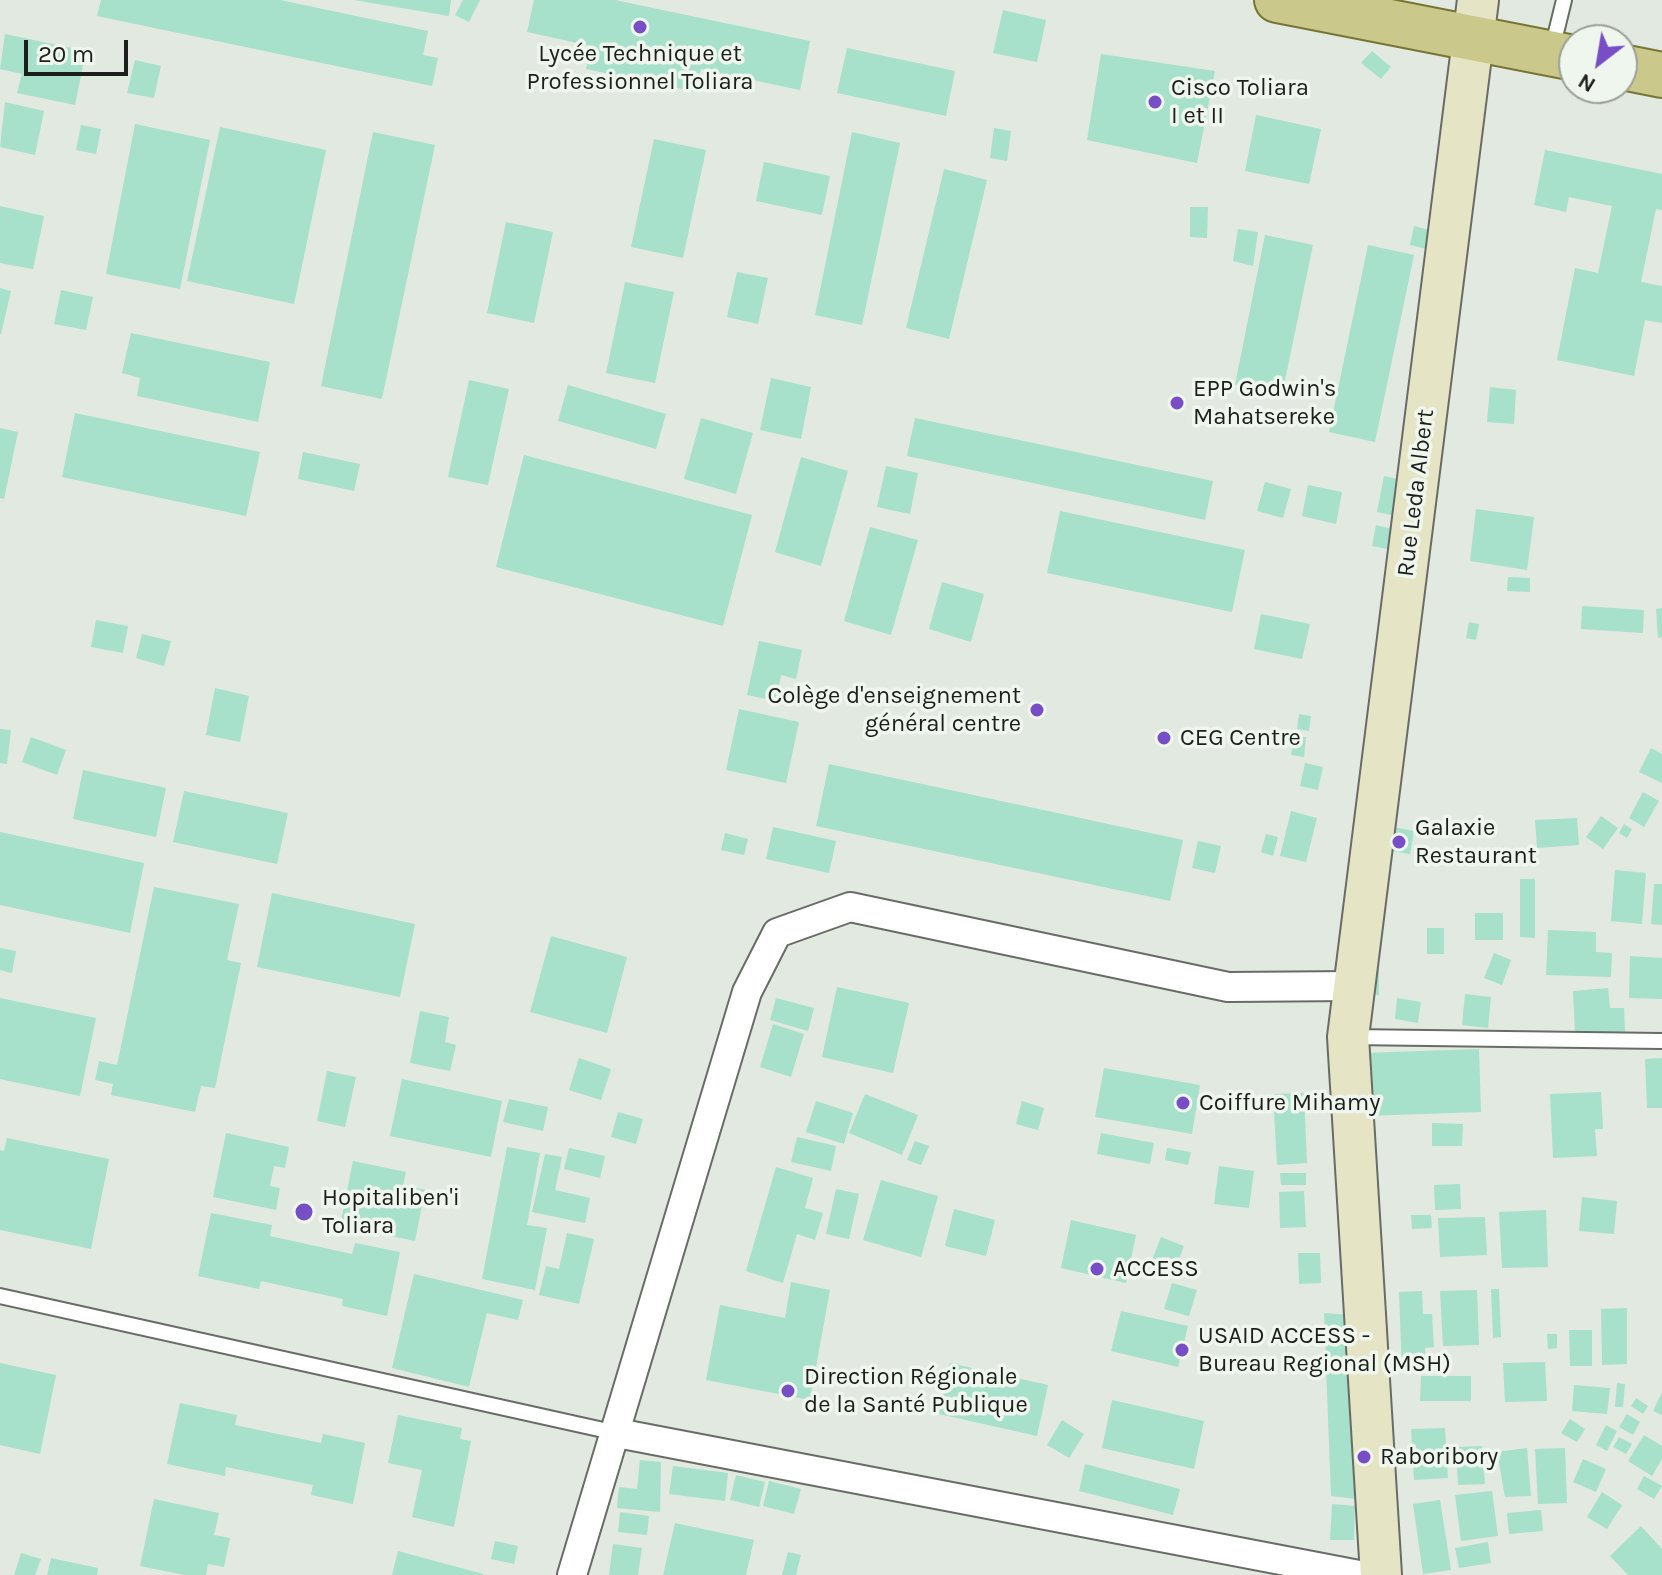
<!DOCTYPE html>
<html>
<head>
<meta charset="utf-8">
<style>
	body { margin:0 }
	#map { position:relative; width:1662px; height:1575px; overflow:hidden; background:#e2e9e0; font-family:Karla,sans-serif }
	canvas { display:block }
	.north { position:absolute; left:1558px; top:24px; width:80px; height:80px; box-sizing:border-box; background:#eff6ed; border:2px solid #9ba099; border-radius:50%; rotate:211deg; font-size:22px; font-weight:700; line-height:32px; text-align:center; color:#1d1f1c }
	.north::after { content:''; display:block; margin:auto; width:28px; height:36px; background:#784ec7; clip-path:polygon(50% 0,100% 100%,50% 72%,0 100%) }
	.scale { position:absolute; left:24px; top:40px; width:104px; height:36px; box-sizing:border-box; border:4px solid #1d1f1c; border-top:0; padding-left:10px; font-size:24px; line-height:28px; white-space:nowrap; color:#1d1f1c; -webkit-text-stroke:6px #eff6ed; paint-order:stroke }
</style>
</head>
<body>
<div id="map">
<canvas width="1662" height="1575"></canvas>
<div class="north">N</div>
<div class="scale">20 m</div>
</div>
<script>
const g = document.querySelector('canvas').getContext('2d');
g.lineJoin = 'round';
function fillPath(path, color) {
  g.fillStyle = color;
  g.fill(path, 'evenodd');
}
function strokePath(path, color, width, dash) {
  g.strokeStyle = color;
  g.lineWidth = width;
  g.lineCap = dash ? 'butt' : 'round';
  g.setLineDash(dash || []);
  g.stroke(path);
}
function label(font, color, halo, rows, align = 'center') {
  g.font = font + ' Karla,sans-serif';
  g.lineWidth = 7;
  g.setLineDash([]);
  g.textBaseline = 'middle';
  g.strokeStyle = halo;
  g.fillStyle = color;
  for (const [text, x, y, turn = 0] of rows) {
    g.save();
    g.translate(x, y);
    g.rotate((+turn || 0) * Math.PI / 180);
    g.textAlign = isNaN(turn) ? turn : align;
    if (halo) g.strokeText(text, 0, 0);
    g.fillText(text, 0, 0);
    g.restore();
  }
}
const building = new Path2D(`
	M 101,0 L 280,0 L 428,31 L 423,55 L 438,58 L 432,86 L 97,16 Z
	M 354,0 L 451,0 L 449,16 Z
	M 463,0 L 480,0 L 469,22 L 455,15 Z
	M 534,0 L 615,0 L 810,41 L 800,90 L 701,69 L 696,92 L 586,69 L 591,46 L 527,32 Z
	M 1003,10 L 1046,20 L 1037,62 L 993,53 Z
	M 5,34 L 86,51 L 75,105 L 17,93 L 22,74 L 0,69 Z
	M 847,48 L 955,71 L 946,116 L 837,93 Z
	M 1372,51 L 1391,67 L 1381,79 L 1361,63 Z
	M 1101,54 L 1215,71 L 1197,163 L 1087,140 Z
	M 135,60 L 161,66 L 154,98 L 127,93 Z
	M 5,102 L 44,111 L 35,155 L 0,147 Z
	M 1256,115 L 1321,129 L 1309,184 L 1245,171 Z
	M 135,124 L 210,140 L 180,289 L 106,274 Z
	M 81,125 L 101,129 L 96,154 L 76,150 Z
	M 220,127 L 326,150 L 294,304 L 187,281 Z
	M 994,128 L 1011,131 L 1007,161 L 990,158 Z
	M 373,132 L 435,145 L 382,399 L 321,386 Z
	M 852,132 L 900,143 L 862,325 L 815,315 Z
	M 654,139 L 706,150 L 683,258 L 631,247 Z
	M 1545,150 L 1662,174 L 1662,210 L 1656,209 L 1641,282 L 1662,286 L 1662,323 L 1645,320 L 1634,376 L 1557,360 L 1575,268 L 1598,273 L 1612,206 L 1569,197 L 1566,212 L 1534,205 Z
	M 764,162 L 830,176 L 822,215 L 756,201 Z
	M 944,169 L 987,180 L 949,339 L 906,328 Z
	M 0,206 L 44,216 L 33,269 L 0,263 Z
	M 1190,207 L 1208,207 L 1207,238 L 1190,237 Z
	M 506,222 L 553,232 L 534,323 L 487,313 Z
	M 1414,226 L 1440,233 L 1435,251 L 1410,245 Z
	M 1238,229 L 1258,232 L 1253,266 L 1233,261 Z
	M 1265,235 L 1313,245 L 1282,395 L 1235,385 Z
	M 1368,245 L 1414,255 L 1375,442 L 1329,432 Z
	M 737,272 L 768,278 L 758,324 L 727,317 Z
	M 625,282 L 674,292 L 655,383 L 606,373 Z
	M 0,288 L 11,291 L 1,334 L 0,334 Z
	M 61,290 L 93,297 L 86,330 L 54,324 Z
	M 131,333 L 270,362 L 258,422 L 137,396 L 140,378 L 122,373 Z
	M 771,378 L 811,387 L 801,439 L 760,430 Z
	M 469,380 L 509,389 L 488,485 L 448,477 Z
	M 568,385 L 666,414 L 656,449 L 558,421 Z
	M 1490,387 L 1516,390 L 1514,424 L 1487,422 Z
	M 75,413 L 260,452 L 246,516 L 62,477 Z
	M 701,418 L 753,433 L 736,494 L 684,479 Z
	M 915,418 L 1213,481 L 1205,520 L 907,456 Z
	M 0,428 L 18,432 L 4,499 L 0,498 Z
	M 303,452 L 360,464 L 354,491 L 298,479 Z
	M 524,455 L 752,515 L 723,626 L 496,567 Z
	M 801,457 L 848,471 L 821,566 L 775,552 Z
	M 886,466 L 918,473 L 910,514 L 877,507 Z
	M 1384,476 L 1402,480 L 1395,516 L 1377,512 Z
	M 1265,482 L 1291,489 L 1283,518 L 1257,511 Z
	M 1308,485 L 1342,492 L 1336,524 L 1302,516 Z
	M 1476,509 L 1534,517 L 1527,570 L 1470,561 Z
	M 1060,511 L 1245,550 L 1232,612 L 1047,573 Z
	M 1376,525 L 1392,529 L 1387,549 L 1372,546 Z
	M 870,527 L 918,540 L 891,635 L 844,621 Z
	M 1508,577 L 1530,578 L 1530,592 L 1507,591 Z
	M 942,582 L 984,594 L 971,642 L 929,629 Z
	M 1582,606 L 1644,610 L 1643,633 L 1581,629 Z
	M 1662,608 L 1662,637 L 1658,638 L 1656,609 Z
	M 1261,614 L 1310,624 L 1302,659 L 1254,649 Z
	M 96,620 L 128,626 L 123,653 L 91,647 Z
	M 1469,622 L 1479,624 L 1476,640 L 1466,638 Z
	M 142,634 L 171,641 L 164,666 L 136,658 Z
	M 759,641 L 802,650 L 796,679 L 781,675 L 776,701 L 747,695 Z
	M 215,688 L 249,696 L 240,742 L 206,735 Z
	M 739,709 L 799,722 L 786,783 L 726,770 Z
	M 1299,714 L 1311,716 L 1309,731 L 1297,729 Z
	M 0,729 L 11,730 L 7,764 L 0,763 Z
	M 1294,736 L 1306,737 L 1304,757 L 1291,755 Z
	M 31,737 L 66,750 L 57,775 L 22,762 Z
	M 1651,748 L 1662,754 L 1662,783 L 1639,772 Z
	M 1305,763 L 1323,767 L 1318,790 L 1300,786 Z
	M 829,764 L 1183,840 L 1170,901 L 816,826 Z
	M 83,770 L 166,788 L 156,837 L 73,819 Z
	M 184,791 L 288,813 L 277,864 L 173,842 Z
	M 1643,792 L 1659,801 L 1644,827 L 1629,818 Z
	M 1291,811 L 1317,818 L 1306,862 L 1280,856 Z
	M 1601,816 L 1618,828 L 1603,849 L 1586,837 Z
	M 1577,818 L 1579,845 L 1537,848 L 1535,820 Z
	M 1624,824 L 1632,829 L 1627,838 L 1619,833 Z
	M 1388,826 L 1414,831 L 1410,854 L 1385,850 Z
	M 773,827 L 836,841 L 829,873 L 766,859 Z
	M 0,832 L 144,863 L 130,933 L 0,905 Z
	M 725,833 L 748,839 L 744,855 L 721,850 Z
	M 1266,834 L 1278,837 L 1273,856 L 1261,852 Z
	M 1198,841 L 1221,846 L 1215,873 L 1192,868 Z
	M 1615,870 L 1646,873 L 1642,924 L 1611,921 Z
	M 1520,879 L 1535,879 L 1535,938 L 1520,937 Z
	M 1654,884 L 1662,884 L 1662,925 L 1651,924 Z
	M 154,887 L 239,904 L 227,960 L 241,963 L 215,1088 L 201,1086 L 195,1112 L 111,1095 L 113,1084 L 95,1080 L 99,1061 L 117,1065 Z
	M 272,893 L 415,924 L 400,997 L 257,967 Z
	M 1475,913 L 1503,913 L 1503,940 L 1475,940 Z
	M 1427,928 L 1444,928 L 1444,954 L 1427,954 Z
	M 1548,930 L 1596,932 L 1596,952 L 1612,953 L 1611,977 L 1546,975 Z
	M 551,936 L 627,957 L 607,1033 L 530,1012 Z
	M 0,948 L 16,951 L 12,973 L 0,970 Z
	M 1494,953 L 1511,960 L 1502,985 L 1484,978 Z
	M 1630,956 L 1662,958 L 1662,999 L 1629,998 Z
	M 1361,963 L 1379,963 L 1379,995 L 1361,994 Z
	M 837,987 L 909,1003 L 893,1073 L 822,1057 Z
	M 1608,988 L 1610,1008 L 1624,1008 L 1625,1032 L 1575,1034 L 1573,991 Z
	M 1465,994 L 1491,997 L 1488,1028 L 1462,1025 Z
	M 0,998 L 96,1018 L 80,1096 L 0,1079 Z
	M 776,998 L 814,1008 L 808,1031 L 770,1020 Z
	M 1397,998 L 1421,1002 L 1418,1023 L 1395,1019 Z
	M 420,1011 L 449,1017 L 445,1042 L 456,1045 L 450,1071 L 410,1063 Z
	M 773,1024 L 804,1034 L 791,1077 L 760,1067 Z
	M 1479,1049 L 1481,1112 L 1364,1116 L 1362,1053 Z
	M 579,1058 L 611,1069 L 601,1100 L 569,1090 Z
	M 1662,1058 L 1662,1108 L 1647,1108 L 1645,1059 Z
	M 1104,1068 L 1200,1085 L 1192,1134 L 1095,1117 Z
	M 327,1071 L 356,1077 L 345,1127 L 317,1121 Z
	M 402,1079 L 502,1101 L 491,1157 L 390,1136 Z
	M 1601,1092 L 1603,1129 L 1595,1129 L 1597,1156 L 1553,1158 L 1550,1094 Z
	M 1304,1093 L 1307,1163 L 1277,1165 L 1273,1094 Z
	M 865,1094 L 918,1115 L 902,1155 L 849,1133 Z
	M 509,1099 L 548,1107 L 543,1131 L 503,1122 Z
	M 816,1101 L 853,1113 L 844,1144 L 806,1132 Z
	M 1022,1101 L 1044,1108 L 1038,1130 L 1016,1124 Z
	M 618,1112 L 643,1119 L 636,1144 L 611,1137 Z
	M 1432,1123 L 1463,1124 L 1462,1146 L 1432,1146 Z
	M 226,1133 L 289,1147 L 285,1168 L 274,1166 L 270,1186 L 280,1188 L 276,1210 L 213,1197 Z
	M 1101,1133 L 1154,1143 L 1150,1164 L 1097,1154 Z
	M 797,1137 L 836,1146 L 831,1171 L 791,1162 Z
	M 7,1138 L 109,1159 L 91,1249 L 0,1230 L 0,1150 L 4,1151 Z
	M 915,1141 L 929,1146 L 921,1165 L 907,1160 Z
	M 507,1147 L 540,1153 L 527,1225 L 547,1228 L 535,1290 L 482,1279 Z
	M 569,1148 L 605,1156 L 600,1178 L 564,1169 Z
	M 1167,1148 L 1191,1152 L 1188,1165 L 1165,1160 Z
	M 545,1154 L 562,1157 L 555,1190 L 590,1198 L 585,1223 L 532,1212 Z
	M 353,1161 L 406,1172 L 403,1185 L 425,1190 L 415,1241 L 340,1226 Z
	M 1219,1166 L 1254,1171 L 1249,1208 L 1214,1204 Z
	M 776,1167 L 813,1178 L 805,1208 L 823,1213 L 815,1240 L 797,1234 L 783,1283 L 746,1271 Z
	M 1280,1173 L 1306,1173 L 1306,1185 L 1281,1185 Z
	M 881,1180 L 938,1196 L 921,1257 L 863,1240 Z
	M 1460,1184 L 1461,1209 L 1435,1210 L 1434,1185 Z
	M 836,1189 L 859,1194 L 849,1239 L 826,1234 Z
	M 1304,1191 L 1306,1227 L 1280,1228 L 1279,1192 Z
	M 1582,1197 L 1617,1201 L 1614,1234 L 1579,1231 Z
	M 954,1209 L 995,1220 L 986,1256 L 945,1246 Z
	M 1546,1210 L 1548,1267 L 1502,1268 L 1499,1212 Z
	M 211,1213 L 272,1225 L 270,1236 L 352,1254 L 355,1243 L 400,1252 L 387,1316 L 342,1306 L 343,1299 L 261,1281 L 259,1289 L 198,1276 Z
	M 1411,1215 L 1431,1215 L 1432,1228 L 1412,1229 Z
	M 1485,1217 L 1487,1255 L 1440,1257 L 1438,1218 Z
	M 1071,1220 L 1136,1235 L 1126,1283 L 1061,1268 Z
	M 567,1233 L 594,1239 L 579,1304 L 539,1295 L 546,1266 L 559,1269 Z
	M 1161,1237 L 1184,1246 L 1175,1269 L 1152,1260 Z
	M 1298,1253 L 1320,1253 L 1321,1283 L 1299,1284 Z
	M 414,1274 L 523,1300 L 518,1320 L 487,1313 L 469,1387 L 392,1368 Z
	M 791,1282 L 830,1290 L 810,1400 L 706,1380 L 720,1305 L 785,1318 Z
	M 1172,1283 L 1197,1290 L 1189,1316 L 1164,1309 Z
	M 1491,1289 L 1499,1289 L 1501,1337 L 1493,1338 Z
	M 1477,1290 L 1479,1345 L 1443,1346 L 1440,1291 Z
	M 1422,1291 L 1423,1314 L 1432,1314 L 1434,1347 L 1425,1348 L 1426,1371 L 1402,1372 L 1399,1292 Z
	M 1627,1308 L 1627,1364 L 1602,1365 L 1601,1309 Z
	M 1121,1311 L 1188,1326 L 1178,1367 L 1111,1351 Z
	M 1324,1313 L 1351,1315 L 1356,1499 L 1331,1496 Z
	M 1569,1330 L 1592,1330 L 1592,1366 L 1570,1366 Z
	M 1547,1334 L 1557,1334 L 1557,1348 L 1548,1349 Z
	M 1545,1362 L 1547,1401 L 1505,1402 L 1503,1363 Z
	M 0,1363 L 56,1375 L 40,1454 L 0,1445 Z
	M 950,1363 L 1048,1385 L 1037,1436 L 939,1414 Z
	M 1421,1376 L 1471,1376 L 1471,1401 L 1420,1401 Z
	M 1617,1383 L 1625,1384 L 1623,1407 L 1615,1407 Z
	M 1574,1385 L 1610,1388 L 1607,1414 L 1572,1411 Z
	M 1662,1392 L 1662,1415 L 1653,1411 Z
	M 1636,1398 L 1648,1406 L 1643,1414 L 1631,1406 Z
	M 1112,1400 L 1204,1421 L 1194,1469 L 1102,1448 Z
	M 180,1403 L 237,1415 L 235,1425 L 321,1443 L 323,1434 L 365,1443 L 353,1504 L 311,1495 L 313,1485 L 226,1467 L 225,1476 L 167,1464 Z
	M 1627,1414 L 1640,1422 L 1633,1435 L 1619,1427 Z
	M 398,1415 L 462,1428 L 460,1439 L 471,1441 L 454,1527 L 412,1517 L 422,1470 L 388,1463 Z
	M 1570,1419 L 1585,1429 L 1577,1442 L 1561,1433 Z
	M 1062,1420 L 1084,1434 L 1069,1458 L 1047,1445 Z
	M 1606,1425 L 1617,1431 L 1607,1451 L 1596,1445 Z
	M 1445,1428 L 1448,1478 L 1414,1480 L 1411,1429 Z
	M 1644,1435 L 1662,1446 L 1662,1459 L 1652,1476 L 1628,1461 Z
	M 1619,1437 L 1632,1444 L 1626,1454 L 1613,1447 Z
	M 1482,1446 L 1485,1484 L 1458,1485 L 1456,1447 Z
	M 1527,1448 L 1531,1496 L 1505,1497 L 1497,1452 Z
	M 1565,1448 L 1567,1503 L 1538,1504 L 1535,1449 Z
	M 1583,1459 L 1606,1469 L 1596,1492 L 1573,1482 Z
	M 640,1460 L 661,1462 L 660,1512 L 617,1508 L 619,1487 L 637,1489 Z
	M 1085,1464 L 1180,1489 L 1173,1515 L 1079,1491 Z
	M 673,1466 L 728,1473 L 725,1501 L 669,1494 Z
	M 736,1475 L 765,1482 L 759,1507 L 730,1500 Z
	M 1644,1476 L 1662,1486 L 1654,1499 L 1637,1489 Z
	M 769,1481 L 801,1489 L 794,1514 L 763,1506 Z
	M 1492,1491 L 1498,1536 L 1461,1541 L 1455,1495 Z
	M 1602,1492 L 1622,1505 L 1607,1529 L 1587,1517 Z
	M 154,1499 L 219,1513 L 214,1535 L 230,1538 L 224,1567 L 208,1564 L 206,1575 L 184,1575 L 140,1566 Z
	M 1440,1500 L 1451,1570 L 1423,1574 L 1413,1504 Z
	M 1332,1504 L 1355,1506 L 1354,1540 L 1330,1540 Z
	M 1541,1510 L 1543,1531 L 1509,1534 L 1507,1513 Z
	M 620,1512 L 649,1516 L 647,1535 L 618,1532 Z
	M 675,1523 L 754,1540 L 746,1575 L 663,1575 Z
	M 1641,1526 L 1662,1549 L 1662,1575 L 1628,1575 L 1610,1556 Z
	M 495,1541 L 518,1546 L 514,1564 L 491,1559 Z
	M 1488,1542 L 1491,1563 L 1459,1568 L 1455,1548 Z
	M 613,1544 L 642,1548 L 638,1575 L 609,1575 Z
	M 398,1551 L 483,1574 L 483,1575 L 392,1575 Z
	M 788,1552 L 801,1555 L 796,1575 L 782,1575 Z
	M 21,1553 L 41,1559 L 35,1575 L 14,1575 Z
	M 51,1558 L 98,1568 L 97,1575 L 47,1575 Z`);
const lane = new Path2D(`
	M 1552,49 L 1564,0
	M 1350,1037 L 1662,1041
	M 0,1296 L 617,1433`);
const street = new Path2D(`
	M 617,1433 L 1359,1575
	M 572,1575 L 747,992 L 777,933 L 850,907 L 1228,987 L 1353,986`);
const secondary = new Path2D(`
	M 1381,1575 L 1348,1037 L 1478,0`);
const primary = new Path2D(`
	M 1277,0 L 1574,58
	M 1622,67 L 1662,75`);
const markers = [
	[640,27,8,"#784ec7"],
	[1155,102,8,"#784ec7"],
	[1177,403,8,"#784ec7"],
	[1037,710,8,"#784ec7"],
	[1164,738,8,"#784ec7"],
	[1399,842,8,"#784ec7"],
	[1183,1103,8,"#784ec7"],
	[304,1212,10,"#784ec7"],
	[1097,1269,8,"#784ec7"],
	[1182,1350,8,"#784ec7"],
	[788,1391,8,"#784ec7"],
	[1364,1457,8,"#784ec7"]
];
const poiNames = [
	["Lycée Technique et",640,54,"center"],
	["Professionnel Toliara",640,82,"center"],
	["Cisco Toliara",1171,88],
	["I et II",1171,116],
	["EPP Godwin's",1193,389],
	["Mahatsereke",1193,417],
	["Colège d'enseignement",1021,696,"right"],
	["général centre",1021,724,"right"],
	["CEG Centre",1180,738],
	["Galaxie",1415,828],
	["Restaurant",1415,856],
	["Coiffure Mihamy",1199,1103],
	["Hopitaliben'i",322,1198],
	["Toliara",322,1226],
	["ACCESS",1113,1269],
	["USAID ACCESS -",1198,1336],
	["Bureau Regional (MSH)",1198,1364],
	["Direction Régionale",804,1377],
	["de la Santé Publique",804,1405],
	["Raboribory",1380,1457]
];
const streetNames = [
	["Rue Leda Albert",1416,493,-83]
];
fillPath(building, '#a7e0cb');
strokePath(lane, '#676d66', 18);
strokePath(street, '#676d66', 32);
strokePath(secondary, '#676d66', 44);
strokePath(primary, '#777532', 48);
strokePath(lane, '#fff', 14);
strokePath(street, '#fff', 28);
strokePath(secondary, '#e5e4c5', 40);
strokePath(primary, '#cac88b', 44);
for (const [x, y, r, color] of markers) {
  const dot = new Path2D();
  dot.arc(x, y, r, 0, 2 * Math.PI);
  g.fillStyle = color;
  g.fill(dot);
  strokePath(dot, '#eff6ed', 3);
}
label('24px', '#1d1f1c', '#eff6ed', poiNames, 'left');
label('24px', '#1d1f1c', '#eff6ed', streetNames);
</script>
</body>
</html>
